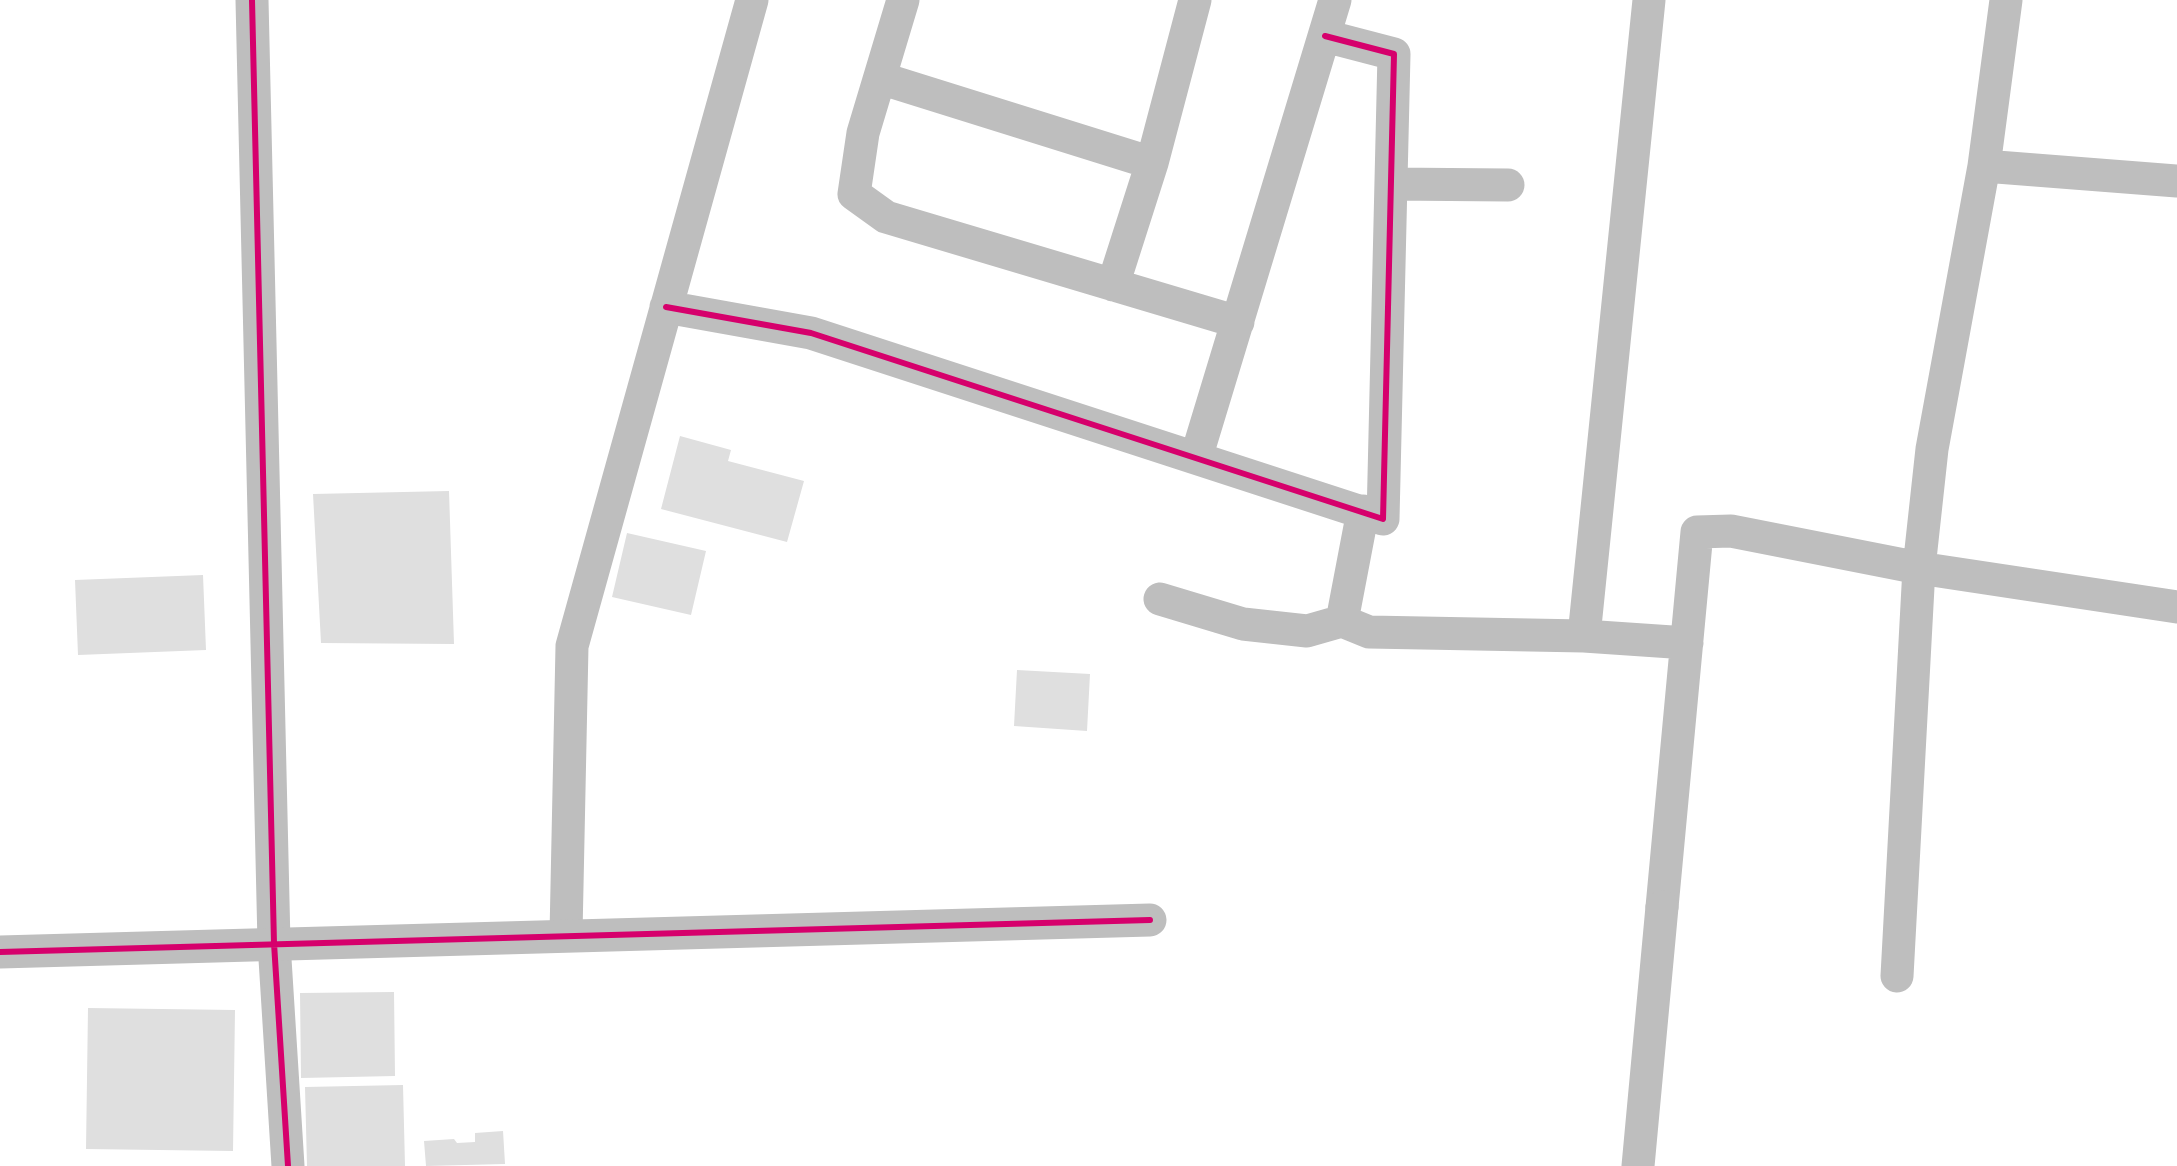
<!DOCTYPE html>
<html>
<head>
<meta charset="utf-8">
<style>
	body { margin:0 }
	canvas { display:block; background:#fff }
</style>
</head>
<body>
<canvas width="2177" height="1166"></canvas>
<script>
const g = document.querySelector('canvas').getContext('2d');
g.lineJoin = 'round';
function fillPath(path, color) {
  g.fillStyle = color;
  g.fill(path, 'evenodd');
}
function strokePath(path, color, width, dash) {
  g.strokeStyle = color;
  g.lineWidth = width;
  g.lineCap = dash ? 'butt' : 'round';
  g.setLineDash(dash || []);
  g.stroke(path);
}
const building = new Path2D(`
	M 680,436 L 731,450 L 728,461 L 804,481 L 787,542 L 661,509 Z
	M 449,491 L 454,644 L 321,643 L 313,494 Z
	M 627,533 L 706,551 L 691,615 L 612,597 Z
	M 203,575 L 206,650 L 78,655 L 75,580 Z
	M 1017,670 L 1090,674 L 1087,731 L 1014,726 Z
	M 394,992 L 395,1076 L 301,1078 L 300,993 Z
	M 88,1008 L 235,1010 L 233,1151 L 86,1149 Z
	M 403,1085 L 405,1166 L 307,1166 L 305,1087 Z
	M 503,1131 L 505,1164 L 426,1166 L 424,1141 L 454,1139 L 457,1143 L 475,1142 L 475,1133 Z`);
const minor = new Path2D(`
	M 252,0 L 274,943 L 288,1166
	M 903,0 L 863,133 L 854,194 L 886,217 L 1238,322
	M 880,78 L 1152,163
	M 1984,166 L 2177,181
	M 1391,184 L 1508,185
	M 1113,285 L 1152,163 L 1195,0
	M 666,307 L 811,333 L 1383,519 L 1394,54 L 1325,36
	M 1196,458 L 1335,0
	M 1160,599 L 1243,624 L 1307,631 L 1342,621 L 1363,511
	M 1342,621 L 1369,632 L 1584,636 L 1687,643
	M 1584,636 L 1649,0
	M 1662,907 L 1697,532 L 1731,531 L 1919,568 L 2177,607
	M 566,934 L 572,646 L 752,0
	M 1897,976 L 1919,568 L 1932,449 L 1984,166 L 2006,0`);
const tertiary = new Path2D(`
	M 0,952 L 1150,920
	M 1638,1166 L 1662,907`);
const cycleway = new Path2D(`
	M 252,0 L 274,943 L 288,1166
	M 666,307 L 811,333 L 1383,519 L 1394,54 L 1325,36
	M 0,952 L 1150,920`);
fillPath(building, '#dfdfdf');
strokePath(minor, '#bebebe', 33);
strokePath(tertiary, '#bebebe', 33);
strokePath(cycleway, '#d6006c', 6);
</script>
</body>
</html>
